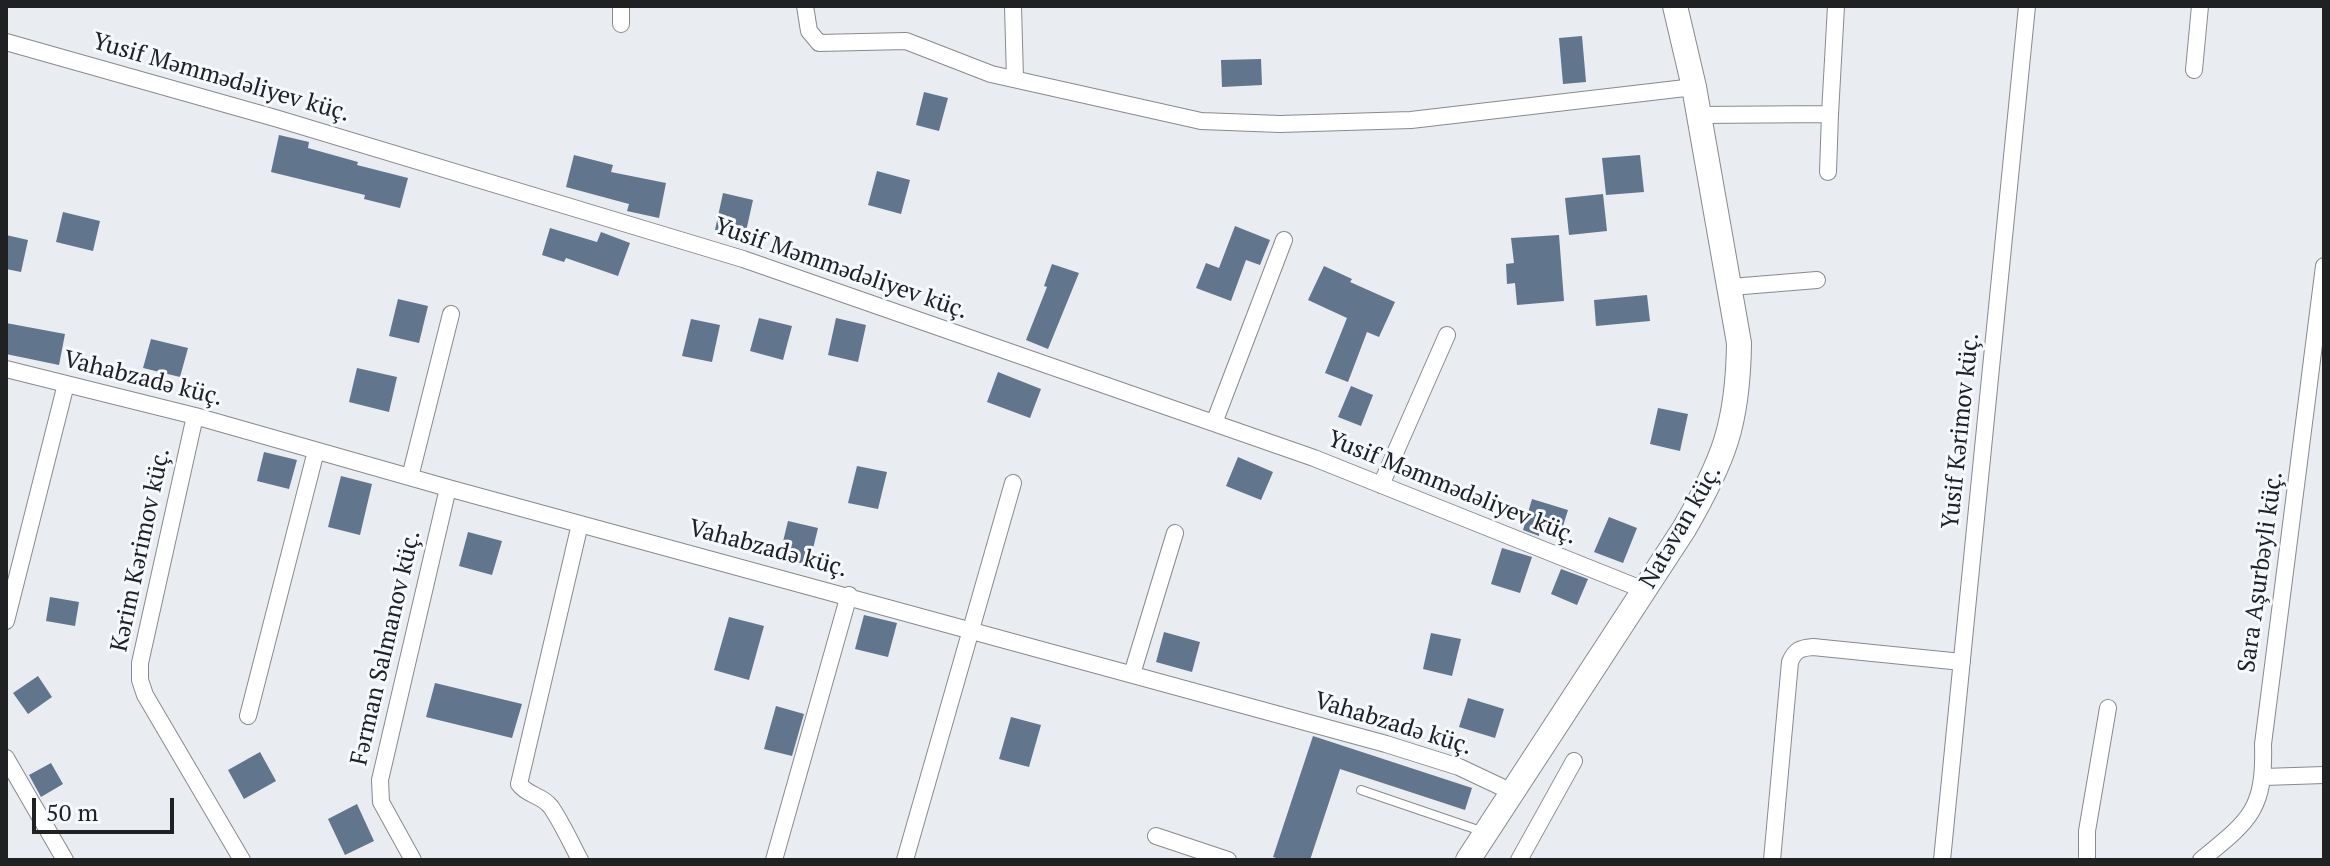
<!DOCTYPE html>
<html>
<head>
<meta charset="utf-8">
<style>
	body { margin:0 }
	#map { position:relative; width:2330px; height:866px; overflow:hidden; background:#e9ecf0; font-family:"PT Serif",serif }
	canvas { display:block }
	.frame { position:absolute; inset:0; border:8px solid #202123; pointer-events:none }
	.scale { position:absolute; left:32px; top:798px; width:142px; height:36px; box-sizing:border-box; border:4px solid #202123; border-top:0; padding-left:10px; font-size:24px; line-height:28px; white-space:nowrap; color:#202123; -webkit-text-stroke:6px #f6fafe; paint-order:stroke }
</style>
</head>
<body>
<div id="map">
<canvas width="2330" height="866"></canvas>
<div class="frame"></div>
<div class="scale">50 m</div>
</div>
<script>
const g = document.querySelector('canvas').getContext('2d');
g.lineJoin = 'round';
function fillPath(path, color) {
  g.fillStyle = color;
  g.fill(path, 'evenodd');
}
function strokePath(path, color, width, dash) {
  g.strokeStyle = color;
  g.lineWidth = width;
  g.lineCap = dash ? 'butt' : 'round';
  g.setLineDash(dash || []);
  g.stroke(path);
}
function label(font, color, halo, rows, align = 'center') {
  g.font = font + ' "PT Serif",serif';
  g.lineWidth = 6;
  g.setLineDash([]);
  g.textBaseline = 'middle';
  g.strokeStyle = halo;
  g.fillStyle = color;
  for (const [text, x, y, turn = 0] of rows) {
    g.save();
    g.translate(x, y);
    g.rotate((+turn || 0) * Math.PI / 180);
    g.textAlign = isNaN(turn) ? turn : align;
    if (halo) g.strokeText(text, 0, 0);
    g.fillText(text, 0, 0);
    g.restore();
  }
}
const building = new Path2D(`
	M 1582,36 L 1586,82 L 1563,84 L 1559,38 Z
	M 1261,59 L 1262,85 L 1222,87 L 1221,60 Z
	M 924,92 L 948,98 L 939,131 L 916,125 Z
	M 279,135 L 309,142 L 308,148 L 358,162 L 357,165 L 408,178 L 400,208 L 364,199 L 365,195 L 271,172 Z
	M 574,155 L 613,165 L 611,172 L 666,183 L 659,218 L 627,211 L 629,204 L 566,187 Z
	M 1640,155 L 1644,192 L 1606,195 L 1602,158 Z
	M 877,171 L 910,180 L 901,214 L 868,205 Z
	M 723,193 L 753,200 L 745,236 L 715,230 Z
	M 1603,194 L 1607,231 L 1569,235 L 1565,198 Z
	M 63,212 L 100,221 L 93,251 L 56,242 Z
	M 1235,226 L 1270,240 L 1260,265 L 1246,260 L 1231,301 L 1196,288 L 1206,263 L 1219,268 Z
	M 550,228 L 597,242 L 601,232 L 630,243 L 618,276 L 566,258 L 564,262 L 542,255 Z
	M 6,235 L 28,240 L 21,272 L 6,269 Z
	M 1559,235 L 1564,301 L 1517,305 L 1515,283 L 1507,284 L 1506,264 L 1514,263 L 1511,238 Z
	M 1052,264 L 1079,273 L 1048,349 L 1026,340 L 1047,287 L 1044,286 Z
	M 1324,266 L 1352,279 L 1350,282 L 1395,302 L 1379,337 L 1367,332 L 1348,382 L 1325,373 L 1347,318 L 1308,300 Z
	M 1647,295 L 1650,321 L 1596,326 L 1594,300 Z
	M 398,299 L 428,306 L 419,343 L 389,336 Z
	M 759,318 L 792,326 L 783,360 L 750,351 Z
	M 836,318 L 866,325 L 858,362 L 828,355 Z
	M 691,319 L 720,325 L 712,362 L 682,356 Z
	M 6,323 L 65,334 L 59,365 L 6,354 Z
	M 151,339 L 188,348 L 180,377 L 143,368 Z
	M 357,368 L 397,377 L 389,412 L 349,402 Z
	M 998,372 L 1041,389 L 1030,418 L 987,402 Z
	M 1351,386 L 1373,395 L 1361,426 L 1338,417 Z
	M 1658,408 L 1688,414 L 1680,451 L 1650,444 Z
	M 264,452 L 297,460 L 289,489 L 257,481 Z
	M 1238,457 L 1273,472 L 1261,500 L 1226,486 Z
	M 857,466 L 887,472 L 878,509 L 848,503 Z
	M 341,476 L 372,484 L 360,535 L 328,527 Z
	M 1532,499 L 1568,510 L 1559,539 L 1539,533 L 1539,536 L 1523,530 Z
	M 1609,517 L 1637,528 L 1623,563 L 1594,552 Z
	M 788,521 L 818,528 L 809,565 L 779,558 Z
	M 468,532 L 502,541 L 492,575 L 459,566 Z
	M 1502,548 L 1532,557 L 1520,593 L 1491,584 Z
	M 1561,569 L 1588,579 L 1577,605 L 1551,594 Z
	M 50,597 L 79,602 L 75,626 L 46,621 Z
	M 864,615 L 897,623 L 888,657 L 855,649 Z
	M 729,617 L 764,626 L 749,680 L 714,670 Z
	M 1164,632 L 1200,642 L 1192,672 L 1156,662 Z
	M 1431,633 L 1461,639 L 1452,676 L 1423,669 Z
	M 38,676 L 52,697 L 28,714 L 13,693 Z
	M 435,683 L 522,704 L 512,738 L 426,717 Z
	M 1468,698 L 1504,709 L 1495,738 L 1459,727 Z
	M 776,706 L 804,714 L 792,756 L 764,749 Z
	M 1011,717 L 1041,725 L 1029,767 L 999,759 Z
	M 1313,736 L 1472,788 L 1465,810 L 1340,769 L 1310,860 L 1283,860 L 1273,857 Z
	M 260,752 L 276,781 L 244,799 L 228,770 Z
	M 51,763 L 63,784 L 41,797 L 29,775 Z
	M 357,804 L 374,841 L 345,855 L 328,819 Z`);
const lane = new Path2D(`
	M 1361,790 L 1481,831`);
const street = new Path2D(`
	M 805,6 L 809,31 L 819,43 L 906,41 L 991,74 L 1201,121 L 1280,124 L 1411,120 L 1694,87
	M 1013,6 L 1015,79
	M 621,24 L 621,6
	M 6,42 L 275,118 L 743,259 L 1314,458 L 1644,590
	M 2194,70 L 2200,6
	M 1699,115 L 1830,114 L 1836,6
	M 1828,172 L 1830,114
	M 1731,287 L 1817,280
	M 6,369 L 195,416 L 448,488 L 1386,744 L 1459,767 L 1512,792
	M 195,416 L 140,663 L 140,680 L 145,695 L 242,860
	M 1214,423 L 1284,240
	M 410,477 L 451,314
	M 1381,485 L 1447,335
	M 580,524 L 519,784 C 528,796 542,795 551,807 C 562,823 571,843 580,860
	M 6,621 L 66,384
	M 1132,674 L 1175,533
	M 248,716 L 316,451
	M 6,758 L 65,860
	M 2264,777 L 2324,775
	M 1156,836 L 1228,860
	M 413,860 L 381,802 L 380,780 L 448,488
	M 774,860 L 849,595
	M 905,860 L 1013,483
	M 1519,860 L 1574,761
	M 1772,860 L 1790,662 C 1795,650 1800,648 1813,647 L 1962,662
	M 1942,860 L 2027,6
	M 2087,860 L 2087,831 L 2108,708
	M 2201,860 C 2250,820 2265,810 2263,744 L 2324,266`);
const secondary = new Path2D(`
	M 1468,860 L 1684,529 C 1724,460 1738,424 1739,343 L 1694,87 L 1675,6`);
const streetNames = [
	["Yusif Məmmədəliyev küç.",221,78,16],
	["Yusif Məmmədəliyev küç.",841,269,19],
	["Vahabzadə küç.",143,379,14],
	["Yusif Kərimov küç.",1961,431,-84],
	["Yusif Məmmədəliyev küç.",1452,488,22],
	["Natəvan küç.",1681,527,-60],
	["Vahabzadə küç.",768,549,15],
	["Kərim Kərimov küç.",141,550,-78],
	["Sara Aşurbəyli küç.",2261,572,-82],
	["Fərman Salmanov küç.",386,648,-77],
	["Vahabzadə küç.",1393,724,17]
];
fillPath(building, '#61758d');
strokePath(lane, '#878a8e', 10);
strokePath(street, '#878a8e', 18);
strokePath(secondary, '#878a8e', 26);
strokePath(lane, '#fff', 8);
strokePath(street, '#fff', 16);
strokePath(secondary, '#fff', 24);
label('24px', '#202123', '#f6fafe', streetNames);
</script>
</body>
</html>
